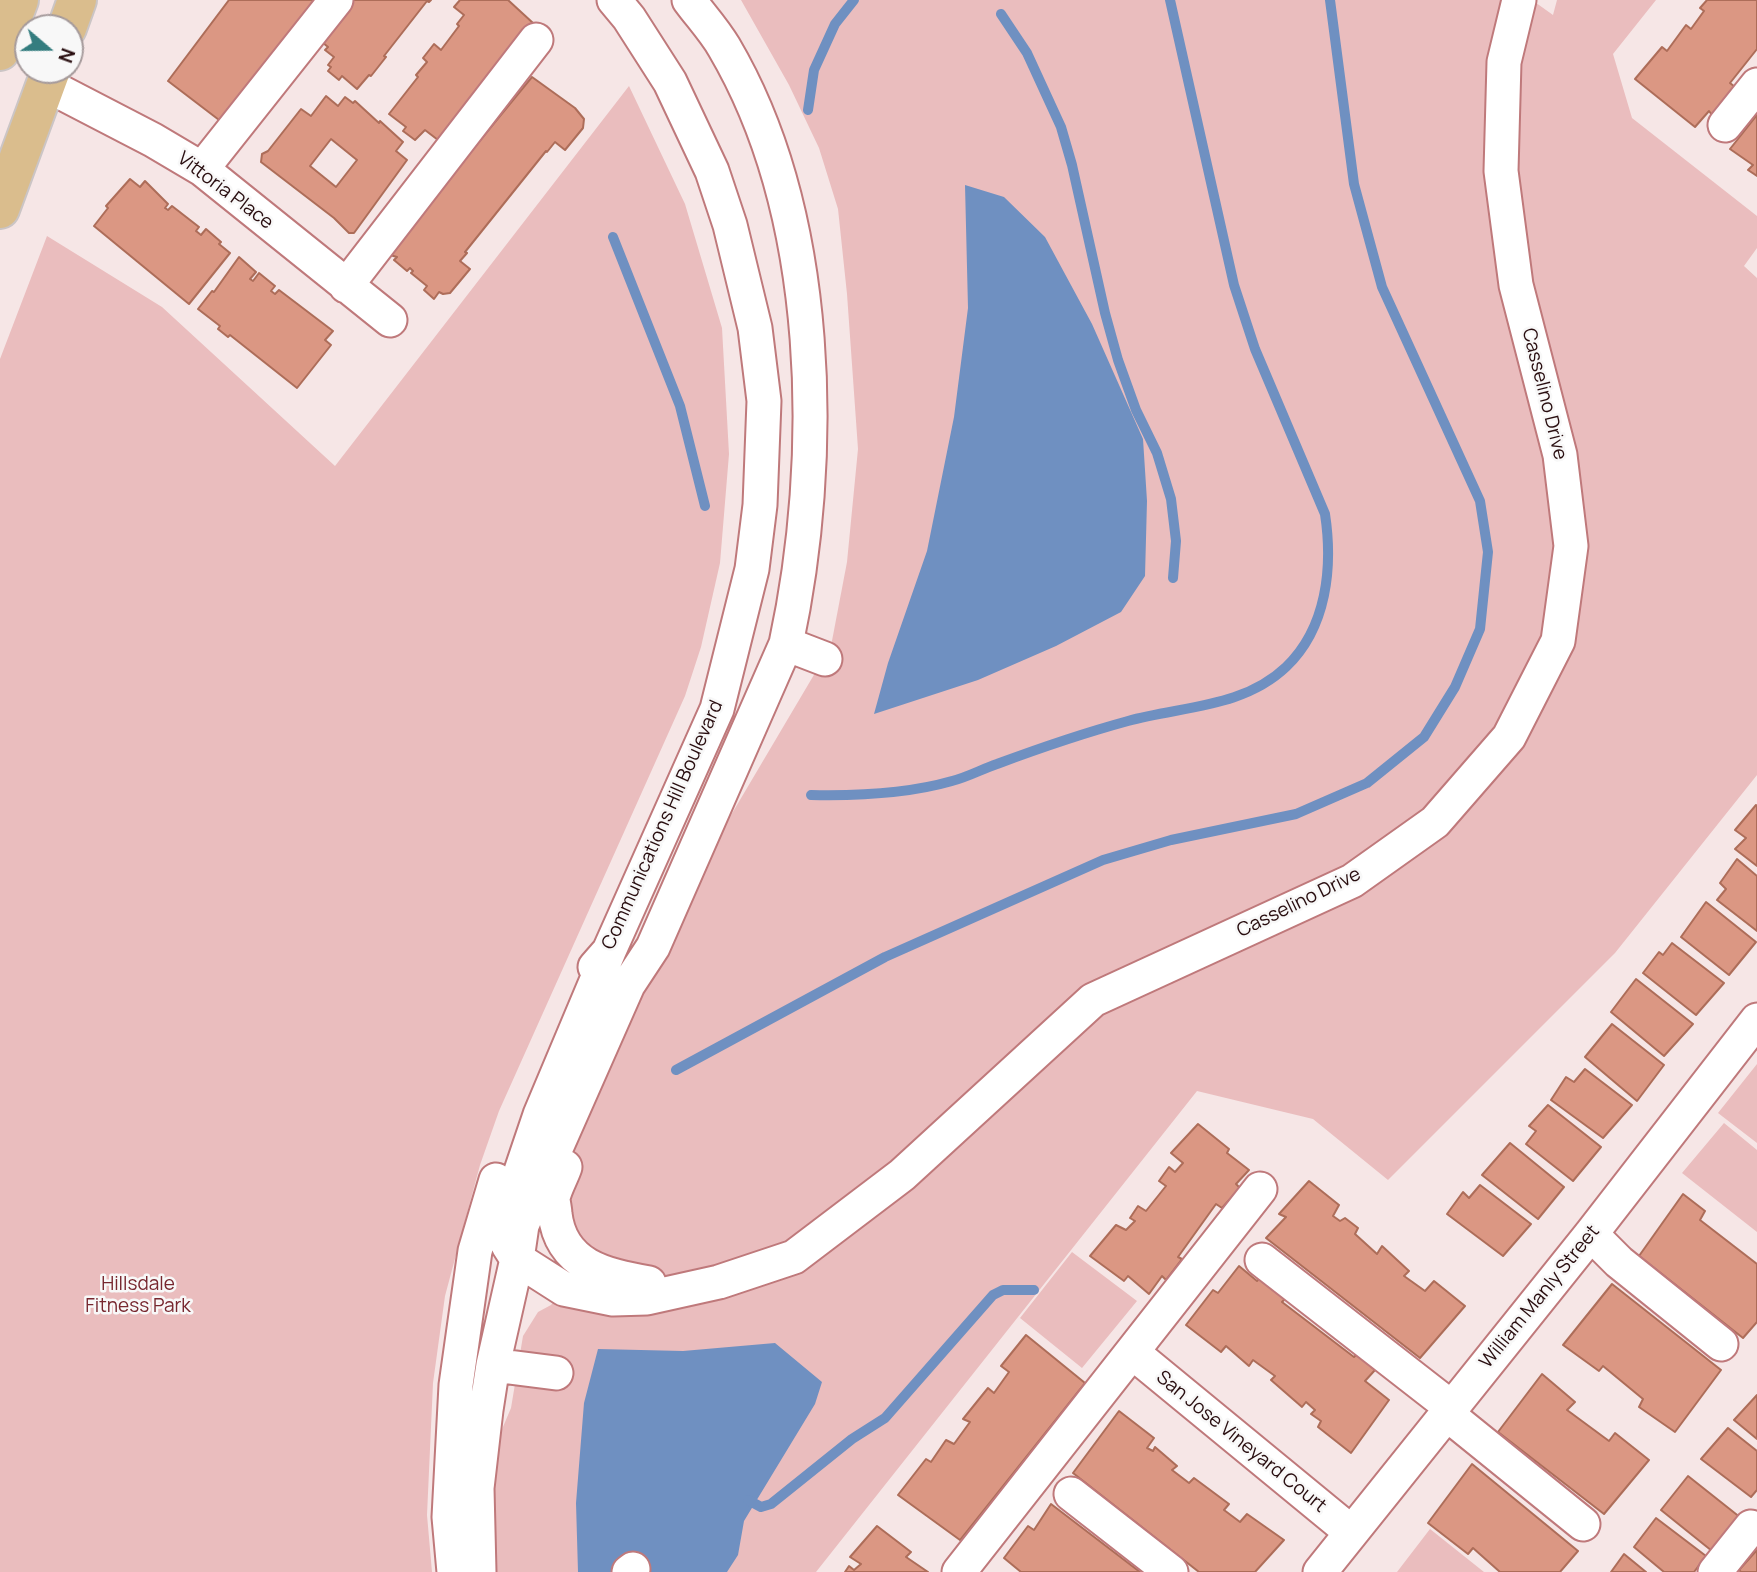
<!DOCTYPE html>
<html>
<head>
<meta charset="utf-8">
<style>
	body { margin:0 }
	#map { position:relative; width:1757px; height:1572px; overflow:hidden; background:#f6e6e6; font-family:Manrope,sans-serif }
	canvas { display:block }
	.north { position:absolute; left:14px; top:14px; width:70px; height:70px; box-sizing:border-box; background:#f8f8f8; border:2px solid #a59a9b; border-radius:50%; rotate:110deg; font-size:19px; font-weight:700; line-height:28px; text-align:center; color:#280d0f }
	.north::after { content:''; display:block; margin:auto; width:24px; height:32px; background:#347d7f; clip-path:polygon(50% 0,100% 100%,50% 72%,0 100%) }
</style>
</head>
<body>
<div id="map">
<canvas width="1757" height="1572"></canvas>
<div class="north">N</div>
</div>
<script>
const g = document.querySelector('canvas').getContext('2d');
g.lineJoin = 'round';
function fillPath(path, color) {
  g.fillStyle = color;
  g.fill(path, 'evenodd');
}
function strokePath(path, color, width, dash) {
  g.strokeStyle = color;
  g.lineWidth = width;
  g.lineCap = dash ? 'butt' : 'round';
  g.setLineDash(dash || []);
  g.stroke(path);
}
function label(font, color, halo, rows, align = 'center') {
  g.font = font + ' Manrope,sans-serif';
  g.lineWidth = 5;
  g.setLineDash([]);
  g.textBaseline = 'middle';
  g.strokeStyle = halo;
  g.fillStyle = color;
  for (const [text, x, y, turn = 0] of rows) {
    g.save();
    g.translate(x, y);
    g.rotate((+turn || 0) * Math.PI / 180);
    g.textAlign = isNaN(turn) ? turn : align;
    if (halo) g.strokeText(text, 0, 0);
    g.fillText(text, 0, 0);
    g.restore();
  }
}
const green = new Path2D(`
	M 741,0 L 1532,0 L 1553,15 L 1557,0 L 1656,0 L 1613,54 L 1632,118 L 1757,216 L 1757,248 L 1744,266 L 1757,278 L 1757,775 L 1615,953 L 1388,1180 L 1313,1119 L 1197,1091 L 816,1572 L 479,1572 L 477,1488 L 511,1408 L 523,1336 L 538,1312 L 551,1305 L 564,1289 L 597,1270 L 553,1198 L 653,947 L 831,646 L 847,562 L 858,449 L 847,294 L 838,209 L 819,148 L 789,85 Z
	M 629,86 L 685,204 L 722,328 L 729,454 L 720,563 L 701,647 L 685,696 L 499,1111 L 480,1165 L 445,1296 L 433,1383 L 427,1515 L 432,1572 L 0,1572 L 0,359 L 47,236 L 162,307 L 335,466 Z
	M 1757,1064 L 1757,1143 L 1718,1113 Z
	M 1724,1123 L 1757,1150 L 1757,1232 L 1682,1173 Z
	M 1072,1252 L 1137,1301 L 1082,1368 L 1020,1318 Z
	M 1430,1529 L 1484,1572 L 1397,1572 Z`);
const water = new Path2D(`
	M 965,185 L 1004,197 L 1045,237 L 1092,324 L 1143,439 L 1147,501 L 1145,576 L 1121,612 L 1056,646 L 978,680 L 874,714 L 888,663 L 927,551 L 954,417 L 968,308 Z
	M 775,1343 L 822,1382 L 815,1404 L 744,1521 L 738,1555 L 727,1572 L 578,1572 L 576,1503 L 584,1403 L 598,1349 L 683,1351 Z`);
const stream = new Path2D(`
	M 1001,14 L 1027,53 L 1061,127 L 1072,165 L 1105,313 L 1118,360 L 1136,410 L 1157,453 L 1171,499 L 1176,541 L 1173,578
	M 808,110 L 814,70 L 835,24 L 854,0
	M 613,237 L 680,406 L 705,506
	M 811,795 C 858,796 907,794 952,781 C 968,777 982,769 997,764 C 1040,748 1084,733 1128,721 C 1182,706 1243,708 1286,667 C 1327,628 1333,567 1325,514 L 1255,349 L 1234,285 L 1170,0
	M 676,1070 L 885,957 L 1103,860 L 1171,840 L 1296,814 L 1367,783 L 1424,737 L 1455,687 L 1480,629 L 1488,552 L 1480,501 L 1382,287 L 1354,184 L 1330,0
	M 748,1500 L 761,1507 L 771,1504 L 852,1439 L 885,1418 L 993,1295 L 1003,1290 L 1034,1290`);
const building = new Path2D(`
	M 229,0 L 316,0 L 223,123 L 168,81 Z
	M 352,0 L 431,0 L 429,2 L 427,1 L 384,56 L 386,57 L 371,76 L 369,75 L 357,89 L 342,76 L 339,80 L 328,71 L 331,67 L 328,65 L 334,57 L 325,50 L 328,47 L 322,42 Z
	M 460,0 L 508,0 L 533,23 L 438,140 L 425,130 L 415,140 L 403,131 L 406,127 L 389,114 L 418,77 L 416,75 L 427,62 L 423,58 L 434,44 L 441,50 L 459,26 L 457,24 L 464,15 L 454,7 Z
	M 1707,0 L 1757,0 L 1757,49 L 1730,83 L 1735,87 L 1712,115 L 1709,111 L 1695,127 L 1635,79 L 1662,47 L 1667,51 L 1686,25 L 1691,29 L 1704,11 L 1700,8 Z
	M 532,77 L 575,108 L 584,119 L 583,128 L 565,150 L 555,142 L 547,152 L 546,151 L 465,252 L 467,253 L 460,261 L 470,269 L 450,293 L 443,294 L 439,292 L 434,299 L 424,290 L 427,286 L 411,273 L 413,271 L 410,268 L 407,271 L 394,260 L 397,257 L 390,255 L 449,178 Z
	M 326,96 L 338,106 L 345,97 L 353,103 L 355,101 L 379,123 L 380,121 L 403,142 L 396,151 L 407,160 L 354,233 L 349,233 L 334,218 L 261,162 L 262,154 L 268,151 L 301,109 L 311,116 ZM 331,139 L 357,160 L 336,187 L 310,166 Z
	M 1757,115 L 1757,176 L 1748,170 L 1753,165 L 1730,149 Z
	M 130,179 L 140,187 L 145,181 L 168,204 L 165,208 L 168,210 L 172,206 L 199,227 L 196,231 L 201,235 L 206,229 L 221,242 L 219,244 L 230,253 L 189,304 L 94,226 L 108,208 L 106,206 Z
	M 239,257 L 256,272 L 250,279 L 253,281 L 259,273 L 275,286 L 271,291 L 275,294 L 279,290 L 333,331 L 325,340 L 331,345 L 297,388 L 230,335 L 228,337 L 218,329 L 220,326 L 198,309 L 212,291 L 214,292 Z
	M 1756,805 L 1757,806 L 1757,866 L 1735,849 L 1746,838 L 1735,830 Z
	M 1737,859 L 1757,876 L 1757,931 L 1717,900 L 1726,889 L 1720,883 Z
	M 1706,902 L 1756,942 L 1729,975 L 1681,937 Z
	M 1672,943 L 1724,983 L 1696,1015 L 1643,973 L 1659,952 L 1663,955 Z
	M 1636,979 L 1693,1024 L 1664,1056 L 1611,1012 Z
	M 1612,1024 L 1664,1065 L 1637,1101 L 1585,1057 Z
	M 1585,1069 L 1632,1105 L 1603,1138 L 1551,1100 L 1566,1077 L 1574,1082 Z
	M 1548,1105 L 1601,1147 L 1573,1181 L 1526,1144 L 1536,1131 L 1529,1126 Z
	M 1198,1124 L 1229,1149 L 1227,1153 L 1249,1170 L 1236,1184 L 1240,1188 L 1222,1208 L 1216,1204 L 1178,1257 L 1182,1259 L 1166,1280 L 1162,1276 L 1149,1294 L 1128,1276 L 1124,1281 L 1090,1256 L 1116,1225 L 1126,1230 L 1135,1221 L 1130,1218 L 1138,1206 L 1146,1211 L 1166,1186 L 1159,1181 L 1169,1167 L 1175,1172 L 1183,1163 L 1171,1153 Z
	M 1510,1143 L 1564,1187 L 1538,1219 L 1482,1175 Z
	M 1309,1181 L 1339,1205 L 1333,1216 L 1340,1221 L 1345,1218 L 1358,1228 L 1355,1234 L 1377,1254 L 1382,1246 L 1409,1271 L 1404,1276 L 1425,1291 L 1434,1281 L 1465,1306 L 1420,1358 L 1266,1238 L 1286,1217 L 1279,1214 Z
	M 1480,1185 L 1531,1224 L 1503,1256 L 1447,1214 L 1463,1192 L 1469,1198 Z
	M 1683,1194 L 1705,1211 L 1700,1220 L 1757,1264 L 1757,1322 L 1743,1338 L 1639,1256 Z
	M 1239,1266 L 1257,1281 L 1261,1277 L 1286,1298 L 1282,1302 L 1354,1357 L 1357,1354 L 1375,1370 L 1365,1381 L 1389,1400 L 1351,1453 L 1318,1427 L 1321,1421 L 1311,1414 L 1315,1410 L 1306,1402 L 1302,1407 L 1271,1380 L 1275,1376 L 1253,1360 L 1249,1366 L 1226,1346 L 1221,1352 L 1186,1325 L 1213,1290 L 1218,1293 Z
	M 1612,1284 L 1721,1370 L 1675,1432 L 1639,1407 L 1643,1399 L 1603,1366 L 1599,1371 L 1563,1345 Z
	M 1026,1335 L 1085,1383 L 960,1540 L 898,1495 L 926,1459 L 931,1462 L 946,1440 L 954,1444 L 970,1422 L 963,1419 L 988,1388 L 994,1393 L 1009,1372 L 1001,1366 Z
	M 1542,1374 L 1575,1402 L 1567,1410 L 1609,1441 L 1615,1433 L 1649,1460 L 1604,1514 L 1498,1432 Z
	M 1757,1395 L 1757,1439 L 1734,1420 Z
	M 1119,1411 L 1154,1438 L 1147,1448 L 1153,1451 L 1155,1447 L 1177,1466 L 1172,1470 L 1189,1483 L 1194,1478 L 1229,1504 L 1224,1510 L 1240,1522 L 1247,1514 L 1284,1540 L 1255,1572 L 1199,1572 L 1073,1473 Z
	M 1728,1428 L 1757,1451 L 1757,1490 L 1751,1497 L 1701,1459 Z
	M 1472,1464 L 1578,1551 L 1560,1572 L 1500,1572 L 1473,1548 L 1468,1554 L 1428,1523 Z
	M 1688,1476 L 1741,1518 L 1712,1551 L 1661,1510 Z
	M 1051,1504 L 1140,1572 L 1021,1572 L 1004,1558 L 1028,1526 L 1034,1530 Z
	M 1656,1518 L 1706,1556 L 1694,1572 L 1664,1572 L 1634,1547 Z
	M 877,1526 L 911,1552 L 906,1557 L 928,1572 L 845,1572 L 849,1566 L 854,1570 L 861,1564 L 850,1557 Z
	M 1757,1550 L 1757,1572 L 1741,1572 L 1739,1570 Z
	M 1624,1554 L 1646,1572 L 1611,1572 Z`);
const minor = new Path2D(`
	M 45,84 L 153,140 L 202,169 L 390,320
	M 1725,125 L 1757,85
	M 202,169 L 336,0
	M 346,286 L 536,40
	M 786,644 L 825,659
	M 609,951 L 540,1115 L 518,1180 L 507,1222 L 508,1245 L 517,1259 L 564,1289 L 613,1299 L 647,1298 L 719,1282 L 794,1257 L 902,1175 L 1093,1000 L 1352,881 L 1435,822 L 1509,737 L 1558,641 L 1571,546 L 1560,455 L 1516,285 L 1501,171 L 1504,62 L 1519,0
	M 595,967 L 609,951 L 717,709 L 752,569 L 760,505 L 764,401 L 755,328 L 730,225 L 712,171 L 670,82 L 629,18 L 614,0
	M 565,1167 C 562,1176 555,1188 553,1198 C 553,1203 555,1209 555,1214 C 561,1266 605,1275 649,1283
	M 1591,1234 L 1619,1262 L 1721,1344
	M 1262,1260 L 1452,1408
	M 1132,1352 L 1351,1532
	M 493,1365 L 556,1373
	M 1447,1414 L 1583,1524
	M 1071,1494 L 1171,1572
	M 454,1572 L 449,1517 L 456,1385 L 475,1251 L 496,1180
	M 479,1572 L 477,1488 L 486,1410 L 493,1365 L 517,1259 L 522,1225 L 628,985 L 653,947 L 786,644 C 826,458 823,215 724,47 C 714,30 700,15 689,0
	M 629,1572 L 633,1569
	M 959,1572 L 1260,1189
	M 1320,1572 L 1591,1234 L 1757,1020
	M 1715,1572 L 1751,1527`);
const major = new Path2D(`
	M 67,28 L 77,0
	M 0,51 L 19,0
	M 0,209 L 51,70`);
const streetNames = [
	["Vittoria Place",225,191,37],
	["Casselino Drive",1544,394,76],
	["Communications Hill Boulevard",663,825,-66],
	["Casselino Drive",1299,903,-26],
	["William Manly Street",1540,1297,-51],
	["San Jose Vineyard Court",1241,1442,39]
];
const parkNames = [
	["Hillsdale",138,1285],
	["Fitness Park",138,1307]
];
fillPath(green, '#eabdbe');
fillPath(water, '#6f90c1');
strokePath(stream, '#6f90c1', 10);
fillPath(building, '#db9783');
strokePath(building, '#ad6d59', 2);
strokePath(minor, '#bf797b', 37);
strokePath(major, '#cbc5c5', 42);
strokePath(minor, '#fff', 33);
strokePath(major, '#dabd8d', 38);
label('19px', '#280d0f', '#f8f8f8', streetNames);
label('19px', '#77272f', '#f8f8f8', parkNames);
</script>
</body>
</html>
